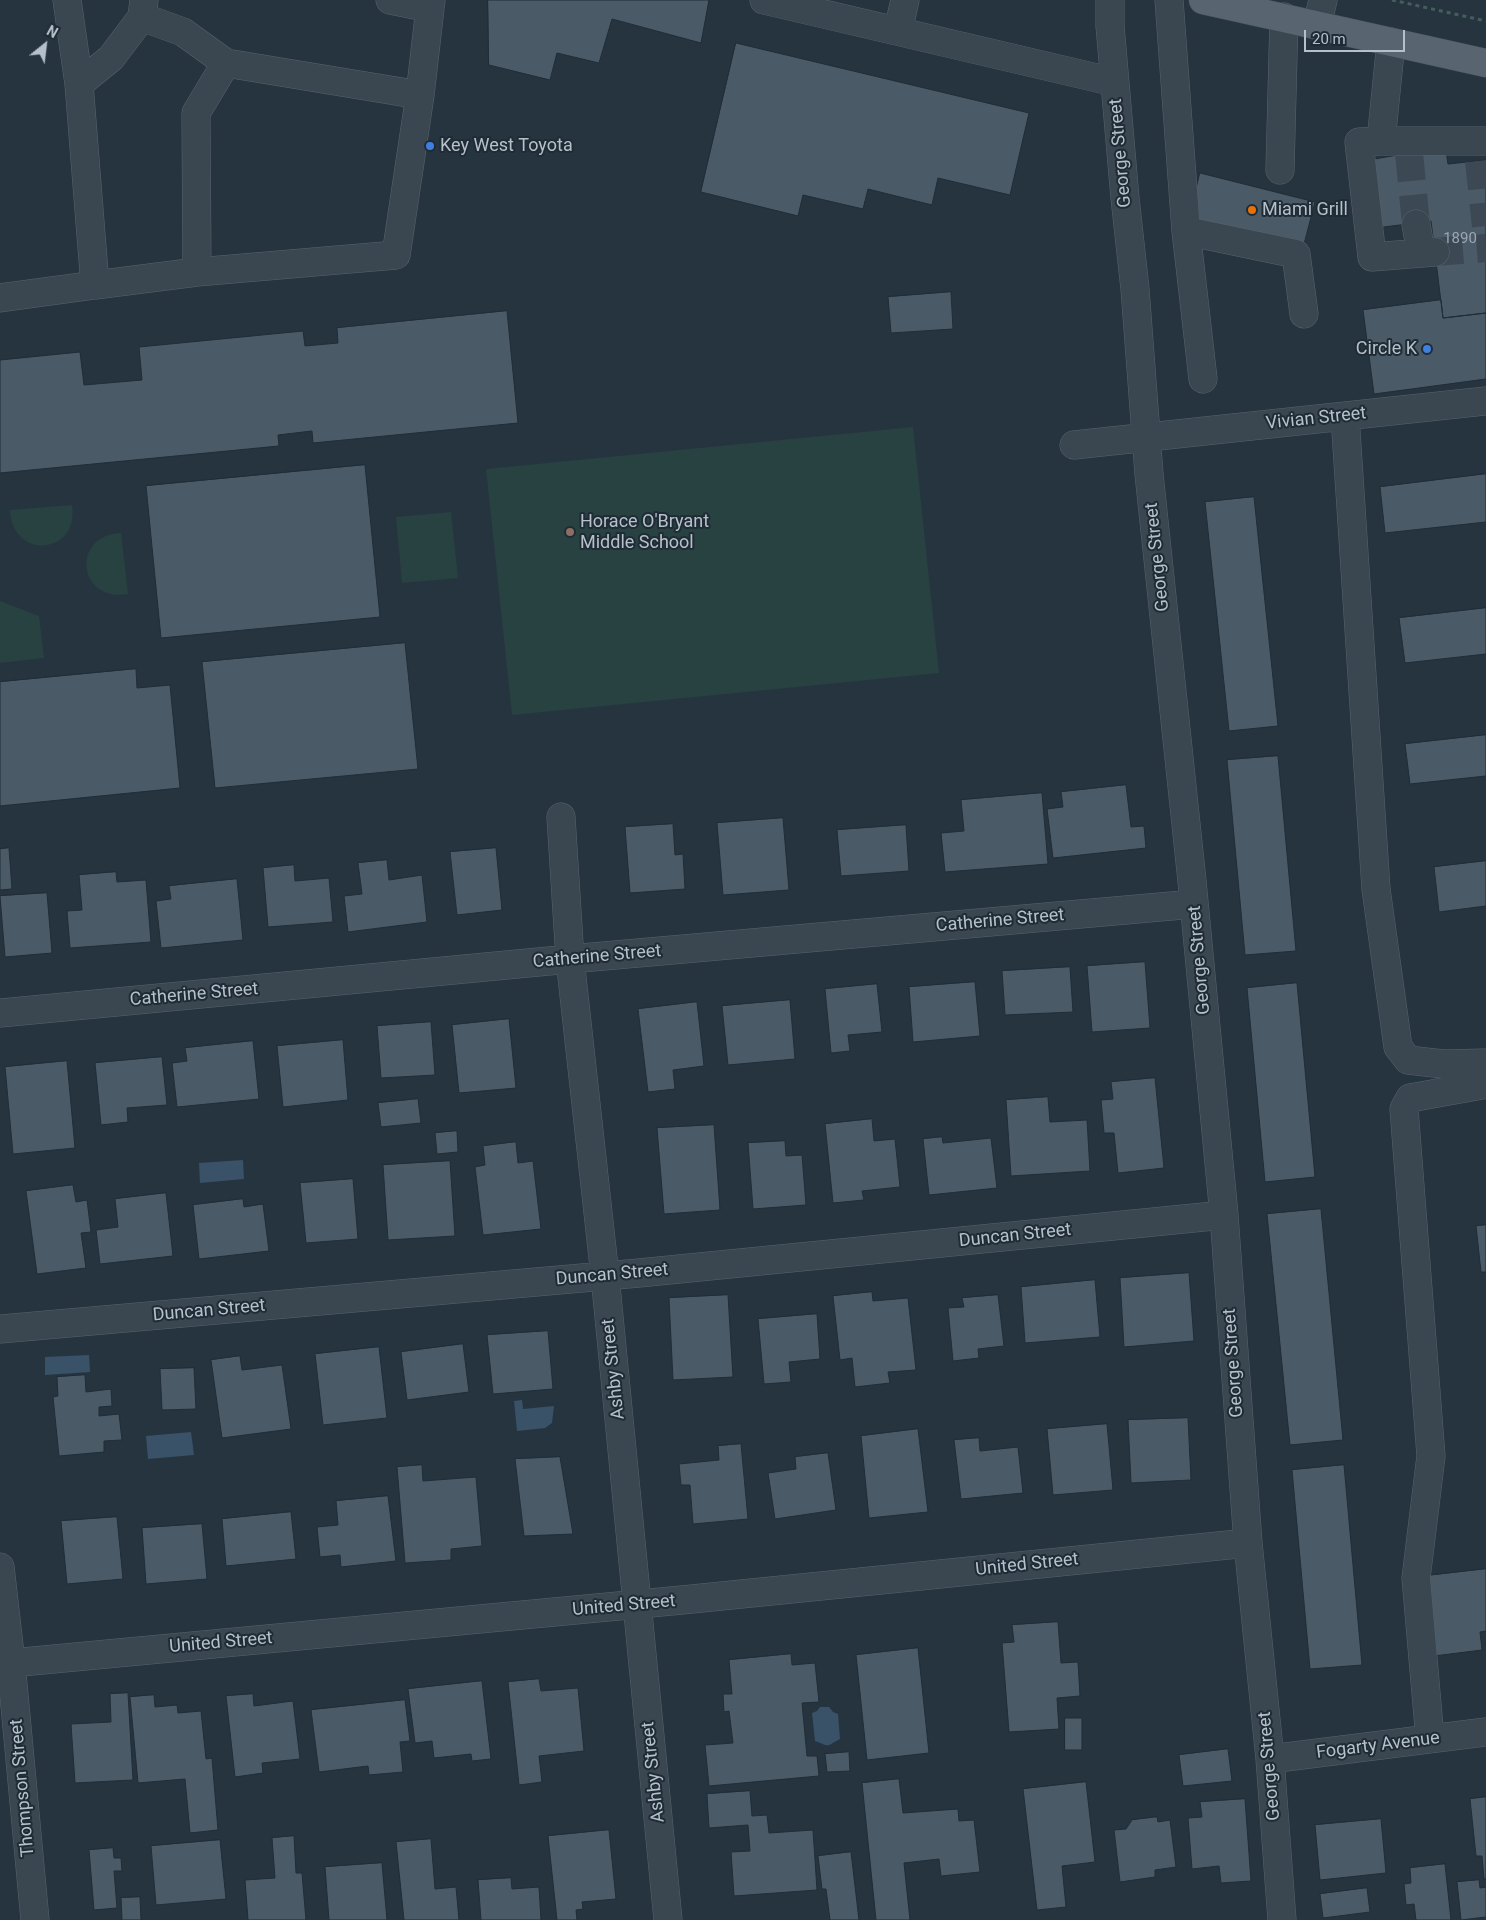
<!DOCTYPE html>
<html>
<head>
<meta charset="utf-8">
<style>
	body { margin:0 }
	#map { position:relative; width:1486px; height:1920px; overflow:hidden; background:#263440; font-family:Roboto,sans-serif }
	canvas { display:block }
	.north { position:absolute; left:20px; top:20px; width:50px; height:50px; -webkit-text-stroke:4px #1f2b35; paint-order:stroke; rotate:29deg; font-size:14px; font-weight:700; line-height:20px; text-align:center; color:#b6c0cb }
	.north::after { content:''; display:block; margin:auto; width:18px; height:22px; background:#b6c0cb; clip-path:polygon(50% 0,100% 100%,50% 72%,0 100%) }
	.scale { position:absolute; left:1304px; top:30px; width:101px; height:22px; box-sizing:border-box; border:2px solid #b6c0cb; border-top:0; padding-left:6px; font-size:15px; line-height:18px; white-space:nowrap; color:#b6c0cb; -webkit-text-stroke:4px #1f2b35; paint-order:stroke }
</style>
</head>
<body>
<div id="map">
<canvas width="1486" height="1920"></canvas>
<div class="north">N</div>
<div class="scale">20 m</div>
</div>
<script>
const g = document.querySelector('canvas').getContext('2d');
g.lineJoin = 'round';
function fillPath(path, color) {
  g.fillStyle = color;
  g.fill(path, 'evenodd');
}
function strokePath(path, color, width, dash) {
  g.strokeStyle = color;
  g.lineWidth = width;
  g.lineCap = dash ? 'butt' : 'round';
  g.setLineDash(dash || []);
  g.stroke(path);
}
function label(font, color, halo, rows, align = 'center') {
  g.font = font + ' Roboto,sans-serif';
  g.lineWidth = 4;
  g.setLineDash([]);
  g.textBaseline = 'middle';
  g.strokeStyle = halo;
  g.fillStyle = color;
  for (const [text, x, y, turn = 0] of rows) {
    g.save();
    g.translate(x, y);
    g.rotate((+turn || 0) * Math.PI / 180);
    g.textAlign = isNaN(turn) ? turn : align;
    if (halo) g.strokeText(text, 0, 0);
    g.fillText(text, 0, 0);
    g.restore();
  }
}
const green = new Path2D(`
	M 913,427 L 939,673 L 512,715 L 486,469 Z
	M 72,505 C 80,555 12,561 10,510 Z
	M 451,512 L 458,578 L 402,583 L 396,517 Z
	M 121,533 L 128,594 C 78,603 70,535 121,533 Z
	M 0,601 L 39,616 L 44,658 L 0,663 Z`);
const water = new Path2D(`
	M 243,1160 L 244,1179 L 200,1183 L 199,1163 Z
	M 89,1355 L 90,1372 L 45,1375 L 45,1357 Z
	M 522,1400 L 523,1409 L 554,1406 L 552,1423 L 545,1428 L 517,1431 L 514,1401 Z
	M 191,1432 L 194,1455 L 148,1459 L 146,1436 Z
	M 820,1707 L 829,1707 L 833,1712 L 838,1714 L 840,1739 C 825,1747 831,1747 815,1741 L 812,1713 L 817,1711 Z`);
const building = new Path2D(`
	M 488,0 L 709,0 L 701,43 L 612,19 L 599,63 L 557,53 L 550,80 L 489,65 Z
	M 736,43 L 1029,113 L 1010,195 L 938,178 L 932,205 L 868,189 L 863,209 L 803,195 L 798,216 L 701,192 Z
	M 1446,151 L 1448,164 L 1486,160 L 1486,313 L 1443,318 L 1431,221 L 1376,228 L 1369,160 L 1409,153 Z
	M 1200,173 L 1315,202 L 1303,248 L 1189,219 Z
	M 951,292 L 953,329 L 891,333 L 888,297 Z
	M 1441,300 L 1443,318 L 1486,313 L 1486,379 L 1374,394 L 1363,310 Z
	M 507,311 L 518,423 L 313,443 L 312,431 L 278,435 L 279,446 L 0,473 L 0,360 L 80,352 L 84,385 L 142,380 L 139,347 L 303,331 L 305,346 L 338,343 L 337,328 Z
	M 365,465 L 380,617 L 161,638 L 146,486 Z
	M 1486,474 L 1486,522 L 1385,533 L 1380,487 Z
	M 1254,497 L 1278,726 L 1229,731 L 1205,502 Z
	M 1486,608 L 1486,654 L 1405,663 L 1399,618 Z
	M 405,643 L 418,769 L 215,788 L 202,662 Z
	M 136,669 L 137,688 L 170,685 L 180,788 L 0,806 L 0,682 Z
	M 1486,735 L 1486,776 L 1410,784 L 1405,744 Z
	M 1278,756 L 1296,951 L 1245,955 L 1227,760 Z
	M 1126,785 L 1131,827 L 1144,826 L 1146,848 L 1053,858 L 1047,809 L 1063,807 L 1061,792 Z
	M 1042,793 L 1048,864 L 945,872 L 941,833 L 964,831 L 961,800 Z
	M 783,818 L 789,890 L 723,895 L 717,823 Z
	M 673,824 L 675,855 L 683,854 L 685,889 L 630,893 L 625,827 Z
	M 906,825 L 909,871 L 841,876 L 837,830 Z
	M 9,848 L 12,889 L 0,890 L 0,849 Z
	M 496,848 L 502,910 L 457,915 L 450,852 Z
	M 387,860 L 389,880 L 422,875 L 427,922 L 348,932 L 344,896 L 362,894 L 358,863 Z
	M 1486,861 L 1486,906 L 1439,912 L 1434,867 Z
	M 294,865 L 295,881 L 329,878 L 333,922 L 268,927 L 263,868 Z
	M 116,872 L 117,882 L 146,880 L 151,942 L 70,948 L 67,911 L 82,910 L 79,875 Z
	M 237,879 L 243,940 L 161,948 L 156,901 L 171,899 L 169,886 Z
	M 47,893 L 52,953 L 5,957 L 0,896 Z
	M 1145,962 L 1150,1028 L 1092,1032 L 1087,966 Z
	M 1070,967 L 1073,1012 L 1005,1015 L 1002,971 Z
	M 975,982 L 980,1036 L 913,1042 L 909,987 Z
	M 1297,983 L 1315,1177 L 1265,1182 L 1247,988 Z
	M 877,984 L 882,1032 L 848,1035 L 850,1051 L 831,1053 L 825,989 Z
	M 790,1000 L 795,1059 L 728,1065 L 722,1006 Z
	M 697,1002 L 704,1066 L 673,1070 L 675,1089 L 648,1092 L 638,1009 Z
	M 509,1019 L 516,1088 L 459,1093 L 452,1025 Z
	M 431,1022 L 435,1075 L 381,1078 L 377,1026 Z
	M 343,1040 L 348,1100 L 283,1107 L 277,1046 Z
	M 253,1041 L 259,1099 L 177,1107 L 172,1063 L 187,1061 L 185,1048 Z
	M 162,1057 L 167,1105 L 127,1108 L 128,1122 L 101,1125 L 95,1063 Z
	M 67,1061 L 75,1148 L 13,1154 L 5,1067 Z
	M 1155,1078 L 1164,1168 L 1118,1173 L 1114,1133 L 1104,1133 L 1101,1100 L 1113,1099 L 1111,1082 Z
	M 1048,1097 L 1050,1122 L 1087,1120 L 1090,1171 L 1011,1176 L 1006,1100 Z
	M 418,1099 L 421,1123 L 381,1127 L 378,1103 Z
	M 872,1119 L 874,1141 L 895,1139 L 900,1187 L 862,1191 L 864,1200 L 833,1203 L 825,1124 Z
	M 714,1125 L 720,1210 L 664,1214 L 657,1128 Z
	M 457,1131 L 458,1152 L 437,1154 L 435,1133 Z
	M 942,1137 L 943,1143 L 991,1138 L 997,1188 L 929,1195 L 923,1139 Z
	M 785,1141 L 786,1156 L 802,1155 L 806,1205 L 753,1209 L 748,1143 Z
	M 516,1142 L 518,1163 L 533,1161 L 541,1229 L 483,1235 L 475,1167 L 485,1165 L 483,1146 Z
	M 450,1161 L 455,1236 L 388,1240 L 383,1165 Z
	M 353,1179 L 358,1239 L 306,1243 L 300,1183 Z
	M 73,1185 L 76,1202 L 87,1200 L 91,1232 L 81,1233 L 86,1268 L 37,1274 L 26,1191 Z
	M 166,1193 L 173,1256 L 100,1264 L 96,1230 L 118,1227 L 115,1199 Z
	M 243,1199 L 244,1207 L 263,1204 L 269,1251 L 199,1259 L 193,1205 Z
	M 1321,1209 L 1343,1440 L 1290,1445 L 1267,1214 Z
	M 1486,1225 L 1486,1272 L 1481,1272 L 1476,1226 Z
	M 1189,1273 L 1194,1341 L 1124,1347 L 1120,1278 Z
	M 1095,1280 L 1100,1337 L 1025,1343 L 1021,1287 Z
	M 872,1292 L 873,1301 L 908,1298 L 916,1370 L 888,1372 L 890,1383 L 855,1387 L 852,1358 L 840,1360 L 833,1296 Z
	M 728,1295 L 733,1377 L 673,1380 L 669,1298 Z
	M 998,1295 L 1004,1346 L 978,1349 L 979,1358 L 953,1361 L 948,1308 L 964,1307 L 962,1298 Z
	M 817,1314 L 820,1359 L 789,1362 L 791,1382 L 764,1384 L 758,1319 Z
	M 548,1331 L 553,1389 L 493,1394 L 487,1335 Z
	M 463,1344 L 469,1392 L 407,1400 L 401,1352 Z
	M 379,1347 L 387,1418 L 323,1425 L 315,1354 Z
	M 240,1356 L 242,1370 L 282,1365 L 291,1429 L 222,1438 L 211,1360 Z
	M 194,1368 L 196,1409 L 162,1410 L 160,1369 Z
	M 85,1375 L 86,1392 L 111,1389 L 112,1406 L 99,1407 L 99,1416 L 119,1414 L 122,1440 L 104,1441 L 104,1452 L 59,1456 L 53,1397 L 58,1396 L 57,1377 Z
	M 1188,1418 L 1191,1480 L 1131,1483 L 1128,1420 Z
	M 1107,1424 L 1113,1490 L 1053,1495 L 1047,1429 Z
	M 918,1429 L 928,1512 L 869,1518 L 861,1436 Z
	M 979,1438 L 980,1451 L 1018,1447 L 1023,1493 L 961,1499 L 954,1440 Z
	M 741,1444 L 748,1519 L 693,1524 L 690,1485 L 681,1485 L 679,1464 L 719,1460 L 718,1446 Z
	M 828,1453 L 836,1510 L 775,1519 L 768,1473 L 796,1469 L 795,1457 Z
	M 560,1457 L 573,1534 L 524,1536 L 515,1459 Z
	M 422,1465 L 423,1481 L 476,1477 L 482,1546 L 451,1549 L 451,1560 L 405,1563 L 397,1467 Z
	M 1344,1465 L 1362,1665 L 1310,1669 L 1292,1470 Z
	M 388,1496 L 396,1561 L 341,1567 L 340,1555 L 320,1557 L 317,1527 L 338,1525 L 336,1501 Z
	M 291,1512 L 296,1559 L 226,1566 L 222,1519 Z
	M 117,1517 L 123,1579 L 67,1584 L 61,1521 Z
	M 202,1524 L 207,1579 L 146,1584 L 142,1528 Z
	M 1486,1569 L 1486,1631 L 1480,1632 L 1482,1650 L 1434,1656 L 1425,1576 Z
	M 1058,1622 L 1061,1663 L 1078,1662 L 1080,1696 L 1057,1698 L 1059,1729 L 1009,1732 L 1002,1643 L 1014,1642 L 1012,1625 Z
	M 918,1648 L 929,1753 L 867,1760 L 856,1655 Z
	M 791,1654 L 792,1665 L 815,1663 L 819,1702 L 802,1703 L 807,1756 L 817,1756 L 819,1776 L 709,1786 L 705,1745 L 733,1743 L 729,1711 L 724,1712 L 723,1694 L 732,1694 L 729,1660 Z
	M 539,1679 L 541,1691 L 578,1688 L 584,1751 L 539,1756 L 542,1782 L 519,1785 L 508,1682 Z
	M 482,1681 L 491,1759 L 472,1761 L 471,1754 L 434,1758 L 432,1741 L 415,1743 L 408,1689 Z
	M 128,1693 L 133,1780 L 75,1783 L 71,1724 L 111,1722 L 110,1694 Z
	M 253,1694 L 254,1706 L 293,1701 L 300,1759 L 262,1763 L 263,1773 L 235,1777 L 226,1696 Z
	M 154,1695 L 155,1707 L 177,1705 L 178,1713 L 201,1711 L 206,1759 L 212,1758 L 218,1830 L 190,1833 L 185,1779 L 138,1783 L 130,1697 Z
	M 405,1700 L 410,1741 L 400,1742 L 403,1772 L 369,1775 L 368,1766 L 319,1772 L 311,1710 Z
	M 1065,1718 L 1082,1718 L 1082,1750 L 1065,1750 Z
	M 1228,1749 L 1232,1781 L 1183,1786 L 1179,1755 Z
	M 849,1752 L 850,1771 L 827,1772 L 825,1754 Z
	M 899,1779 L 903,1813 L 958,1809 L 959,1821 L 974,1820 L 980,1872 L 941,1876 L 939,1859 L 904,1863 L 910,1920 L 876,1920 L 862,1783 Z
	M 1086,1782 L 1095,1862 L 1062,1866 L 1066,1907 L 1037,1910 L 1023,1789 Z
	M 750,1791 L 752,1816 L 767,1815 L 769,1833 L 813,1830 L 817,1890 L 734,1896 L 731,1852 L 750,1851 L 748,1825 L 709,1828 L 707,1794 Z
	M 1486,1797 L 1486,1879 L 1484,1879 L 1482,1856 L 1476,1856 L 1470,1799 Z
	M 1245,1799 L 1251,1881 L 1221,1883 L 1219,1866 L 1192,1869 L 1188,1818 L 1202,1817 L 1200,1802 Z
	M 1157,1817 L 1158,1822 L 1170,1820 L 1176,1867 L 1155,1870 L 1155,1877 L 1120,1882 L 1114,1830 L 1126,1829 L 1132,1820 Z
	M 1381,1819 L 1386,1873 L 1320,1880 L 1315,1825 Z
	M 609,1830 L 616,1899 L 582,1902 L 583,1909 L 576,1910 L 577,1920 L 557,1920 L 548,1836 Z
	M 294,1836 L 296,1873 L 302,1873 L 306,1920 L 248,1920 L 245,1880 L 275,1878 L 272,1838 Z
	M 431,1839 L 435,1889 L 456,1887 L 459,1920 L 404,1920 L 396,1842 Z
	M 220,1840 L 226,1899 L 156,1905 L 151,1846 Z
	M 113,1848 L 114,1858 L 121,1858 L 122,1871 L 114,1871 L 117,1908 L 94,1910 L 89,1850 Z
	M 851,1852 L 859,1920 L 830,1920 L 826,1889 L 822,1889 L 818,1856 Z
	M 382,1863 L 387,1920 L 329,1920 L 325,1867 Z
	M 1445,1864 L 1451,1920 L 1416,1920 L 1414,1904 L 1406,1905 L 1404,1884 L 1411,1883 L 1410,1868 Z
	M 511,1878 L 512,1889 L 539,1887 L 541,1920 L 481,1920 L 478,1880 Z
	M 1479,1880 L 1480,1888 L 1486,1887 L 1486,1917 L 1461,1920 L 1457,1882 Z
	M 1367,1888 L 1370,1912 L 1323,1918 L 1320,1894 Z
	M 140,1897 L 141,1920 L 122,1920 L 121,1898 Z`);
const minorTunnel = new Path2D(`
	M 1409,153 L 1416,224
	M 1479,161 L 1486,226
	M 1435,252 L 1486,248`);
const path = new Path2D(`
	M 1392,0 L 1486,21`);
const minor = new Path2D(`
	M 67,0 L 79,84
	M 144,0 L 142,17 L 183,32 L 226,63 L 196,113 L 197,272 L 396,255 L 420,95 L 226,63
	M 390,0 L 430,8 L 431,0
	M 764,0 L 1114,82
	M 1110,0 L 1110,26 L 1125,198 L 1135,289 L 1149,474 L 1192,881 L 1224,1215 L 1248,1543 L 1270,1759 L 1282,1920
	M 1169,0 L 1186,231 L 1203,379
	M 142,17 L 111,58 L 79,84 L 95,285 L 197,272
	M 1317,25 L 1323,0
	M 898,31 L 905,0
	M 1391,42 L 1381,141 L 1486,141
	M 420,95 L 430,8
	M 1381,141 L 1359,142 L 1372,257 L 1435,252
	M 1280,170 L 1284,17
	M 1416,224 L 1421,253
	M 1186,231 L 1296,254 L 1304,314
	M 0,298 L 95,285
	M 1345,416 L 1376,889 L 1398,1047 L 1408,1060 L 1443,1064 L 1486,1063
	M 1074,445 L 1486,401
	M 561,817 L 570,959 L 605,1276 L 668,1920
	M 0,1013 L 570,959 L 1194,904
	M 0,1329 L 639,1273 L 1224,1215
	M 0,1567 L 11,1663 L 35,1920
	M 0,1664 L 682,1600 L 1248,1543
	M 1430,1739 L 1416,1578 L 1431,1456 L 1404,1109 L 1410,1098 L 1482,1085 L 1486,1081
	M 1270,1759 L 1486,1732`);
const major = new Path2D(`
	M 1203,0 L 1486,63`);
const markers = [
	[430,146,5,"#3f7fe0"],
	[1252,210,5,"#e8710a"],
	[1427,349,5,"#3f7fe0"],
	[570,532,5,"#8d6e63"]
];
const numberNames = [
	["1890",1460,239]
];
const poiNames = [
	["Key West Toyota",440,146],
	["Miami Grill",1262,210],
	["Circle K",1417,349,"right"],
	["Horace O'Bryant",580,522],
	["Middle School",580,543]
];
const streetNames = [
	["George Street",1121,153,-95],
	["Vivian Street",1316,419,-6],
	["George Street",1158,557,-96],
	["Catherine Street",1000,921,-5],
	["Catherine Street",597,957,-5],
	["George Street",1200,960,-95],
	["Catherine Street",194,995,-5],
	["Duncan Street",1015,1236,-6],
	["Duncan Street",612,1275,-5],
	["Duncan Street",209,1311,-5],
	["George Street",1234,1363,-94],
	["Ashby Street",614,1369,-96],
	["United Street",1027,1565,-6],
	["United Street",624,1606,-5],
	["United Street",221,1643,-5],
	["Fogarty Avenue",1378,1746,-7],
	["George Street",1270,1766,-95],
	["Ashby Street",654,1772,-96],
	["Thompson Street",23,1788,-95]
];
fillPath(green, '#284141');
fillPath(water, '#395267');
fillPath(building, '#4a5a66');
strokePath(building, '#212d37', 1);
strokePath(minorTunnel, '#3c4955', 28, [28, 14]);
strokePath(minor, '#58636e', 29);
strokePath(major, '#434f59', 29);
strokePath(path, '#465d5d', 3, [4, 4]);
strokePath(minor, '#3a4650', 28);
strokePath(major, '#586570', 28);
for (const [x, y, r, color] of markers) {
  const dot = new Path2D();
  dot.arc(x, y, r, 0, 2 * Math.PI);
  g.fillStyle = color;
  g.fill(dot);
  strokePath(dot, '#1f2b35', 2);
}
label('15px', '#9ba6b2', null, numberNames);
label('18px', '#b6c0cb', '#1f2b35', poiNames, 'left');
label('18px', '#b6c0cb', '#1f2b35', streetNames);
</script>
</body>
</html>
